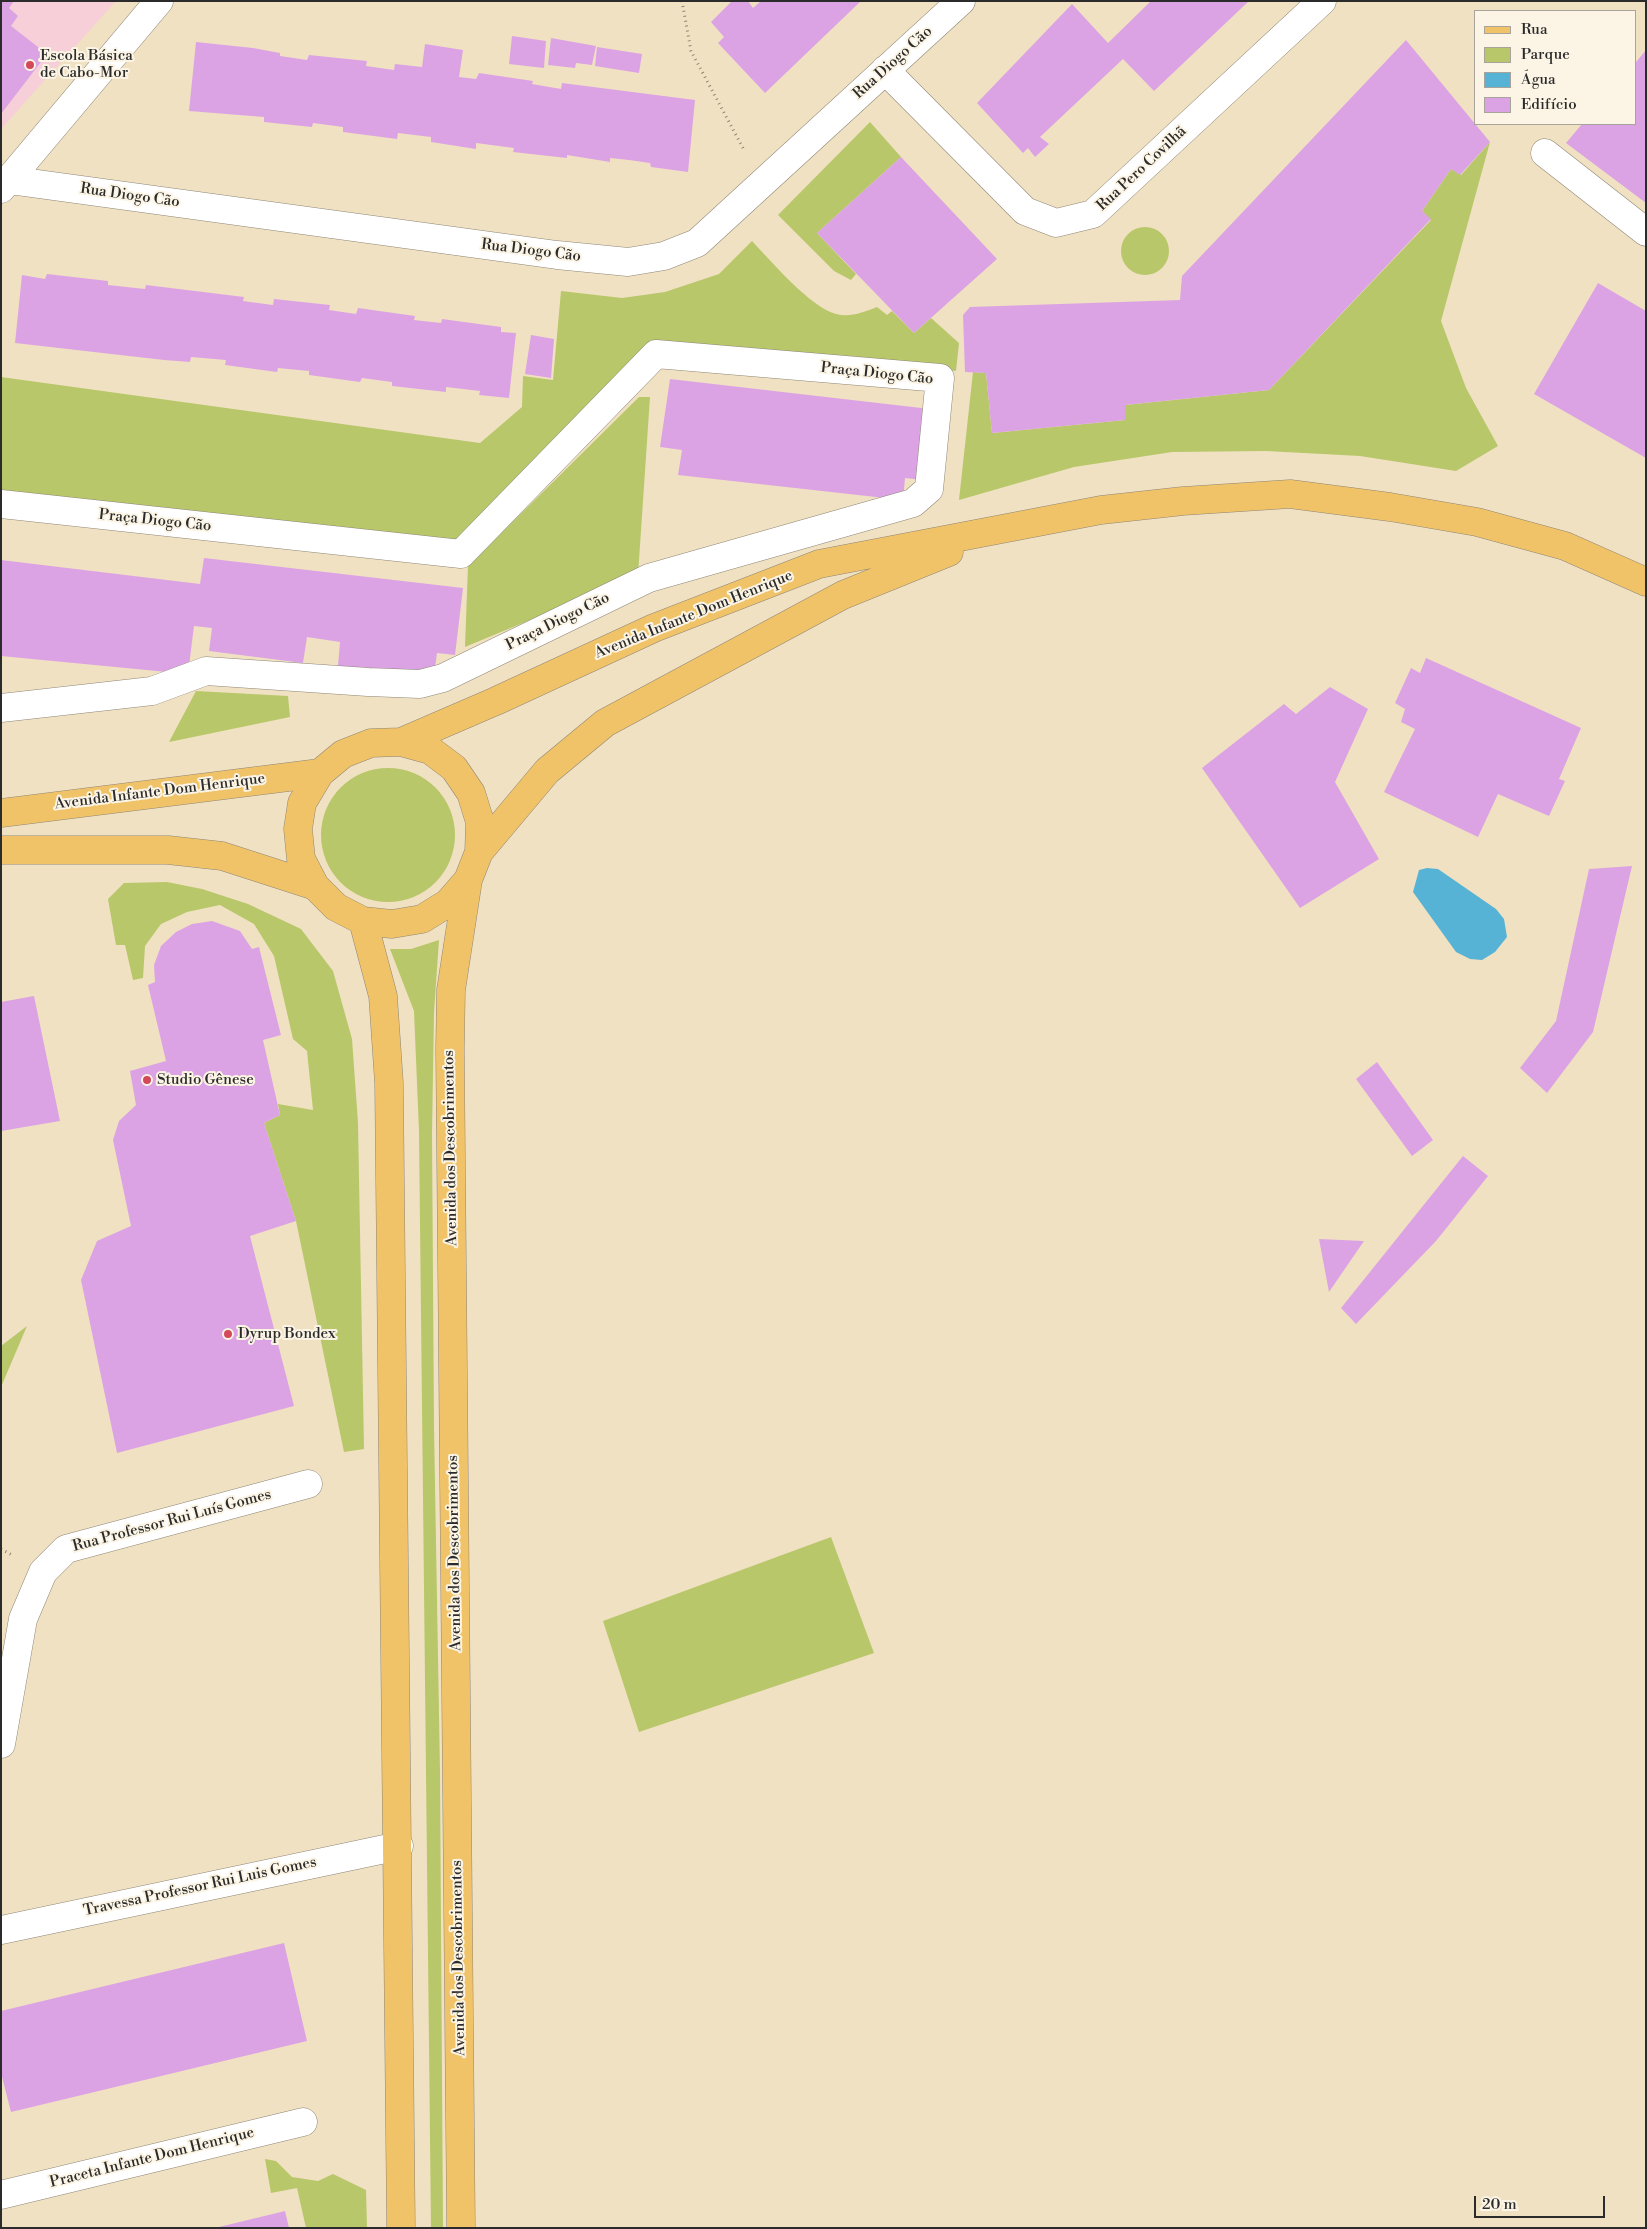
<!DOCTYPE html>
<html>
<head>
<meta charset="utf-8">
<style>
	body { margin:0 }
	#map { position:relative; width:1647px; height:2229px; overflow:hidden; background:#f0e1c2; font-family:"Libre Bodoni",serif }
	canvas { display:block }
	.frame { position:absolute; inset:0; border:2px solid #2b2b2b; pointer-events:none }
	.legend { position:absolute; left:1474px; top:10px; width:162px; height:115px; box-sizing:border-box; background:#fcf5e5; border:1px solid #a8a49b; margin:0; padding:6px 9px; list-style:none; font-size:15px; color:#2b2b2b }
	.legend li { display:flex; align-items:center; gap:10px; height:25px }
	.legend b { width:25px; border:1px solid #a8a49b }
	.scale { position:absolute; left:1474px; top:2196px; width:131px; height:22px; box-sizing:border-box; border:2px solid #2b2b2b; border-top:0; padding-left:6px; font-size:15px; line-height:18px; white-space:nowrap; color:#2b2b2b; -webkit-text-stroke:4px #fcf5e5; paint-order:stroke }
</style>
</head>
<body>
<div id="map">
<canvas width="1647" height="2229"></canvas>
<div class="frame"></div>
<ul class="legend">
<li><b style="height:6px;background:#f1c369"></b>Rua</li>
<li><b style="height:14px;background:#b8c769"></b>Parque</li>
<li><b style="height:14px;background:#57b3d5"></b>Água</li>
<li><b style="height:14px;background:#dca3e4"></b>Edifício</li>
</ul>
<div class="scale">20 m</div>
</div>
<script>
const g = document.querySelector('canvas').getContext('2d');
g.lineJoin = 'round';
function fillPath(path, color) {
  g.fillStyle = color;
  g.fill(path, 'evenodd');
}
function strokePath(path, color, width, dash) {
  g.strokeStyle = color;
  g.lineWidth = width;
  g.lineCap = dash ? 'butt' : 'round';
  g.setLineDash(dash || []);
  g.stroke(path);
}
function label(font, color, halo, rows, align = 'center') {
  g.font = font + ' "Libre Bodoni",serif';
  g.lineWidth = 4;
  g.setLineDash([]);
  g.textBaseline = 'middle';
  g.strokeStyle = halo;
  g.fillStyle = color;
  for (const [text, x, y, turn = 0] of rows) {
    g.save();
    g.translate(x, y);
    g.rotate((+turn || 0) * Math.PI / 180);
    g.textAlign = isNaN(turn) ? turn : align;
    if (halo) g.strokeText(text, 0, 0);
    g.fillText(text, 0, 0);
    g.restore();
  }
}
const built = new Path2D(`
	M 1,1 L 116,1 L 1,129 Z`);
const green = new Path2D(`
	M 870,122 L 901,157 L 817,233 L 856,274 L 851,280 L 834,271 L 778,215 Z
	M 1490,142 L 1441,321 L 1466,388 L 1498,446 L 1456,471 L 1360,456 L 1266,451 L 1172,452 L 1074,467 L 959,500 L 973,372 L 986,373 L 992,433 L 1125,420 L 1125,405 L 1269,390 L 1431,220 L 1422,211 L 1451,169 L 1461,175 Z
	M1121 251a24 24 0 1 1 48 0a24 24 0 1 1-48 0Z
	M 752,241 C 772,262 810,307 836,314 C 850,318 864,312 877,307 L 887,315 L 892,311 L 914,333 L 931,318 L 959,343 L 956,371 L 651,340 L 457,546 L 1,491 L 1,377 L 480,443 L 522,407 L 523,376 L 553,380 L 561,291 L 622,298 L 665,292 L 719,274 Z
	M 639,397 L 650,397 L 638,575 L 465,647 L 468,566 Z
	M 196,691 L 288,696 L 290,717 L 169,742 Z
	M321 835a67 67 0 1 1 134 0a67 67 0 1 1-134 0Z
	M 167,882 L 202,889 L 248,904 L 301,929 L 333,971 L 352,1039 L 358,1123 L 364,1449 L 344,1452 L 296,1221 L 264,1123 L 280,1115 L 278,1104 L 313,1110 L 307,1051 L 293,1039 L 274,956 L 254,924 L 220,905 L 187,912 L 161,924 L 145,946 L 143,978 L 133,980 L 125,945 L 116,945 L 108,899 L 124,883 Z
	M 439,940 L 434,1012 L 432,1134 L 434,1427 L 440,1772 L 443,2228 L 431,2228 L 419,1131 L 414,1011 L 390,949 L 411,949 Z
	M 27,1326 L 1,1387 L 1,1346 Z
	M 831,1537 L 874,1653 L 639,1732 L 603,1621 Z
	M 265,2159 L 276,2161 L 292,2177 L 318,2181 L 333,2174 L 366,2190 L 367,2228 L 306,2228 L 297,2188 L 271,2193 Z`);
const water = new Path2D(`
	M 1427,868 L 1438,869 L 1496,909 L 1504,919 L 1507,937 L 1495,952 L 1482,960 L 1470,959 L 1456,952 L 1413,892 L 1419,870 Z`);
const building = new Path2D(`
	M 1,1 L 14,1 L 9,8 L 18,16 L 11,26 L 47,54 L 1,114 Z
	M 732,1 L 748,1 L 753,8 L 761,1 L 861,1 L 765,93 L 718,43 L 724,37 L 711,22 Z
	M 1151,1 L 1249,1 L 1154,91 L 1123,59 L 1040,137 L 1049,144 L 1035,157 L 1028,148 L 1023,153 L 977,103 L 1072,4 L 1108,43 Z
	M 512,36 L 546,41 L 544,68 L 509,64 Z
	M 551,38 L 596,46 L 592,65 L 576,63 L 575,68 L 548,65 Z
	M 1406,40 L 1490,142 L 1460,175 L 1451,169 L 1422,211 L 1431,219 L 1269,390 L 1125,405 L 1125,420 L 992,433 L 986,373 L 965,372 L 963,315 L 970,307 L 1180,300 L 1182,276 Z
	M 196,42 L 253,48 L 280,53 L 280,56 L 307,60 L 309,55 L 367,61 L 366,66 L 394,70 L 395,64 L 422,67 L 425,44 L 463,50 L 459,77 L 476,79 L 479,73 L 533,81 L 532,84 L 561,89 L 562,83 L 695,100 L 688,172 L 651,167 L 650,163 L 629,160 L 610,158 L 610,162 L 567,155 L 567,158 L 513,152 L 514,148 L 476,143 L 476,149 L 431,142 L 431,137 L 398,133 L 397,139 L 343,132 L 343,127 L 313,123 L 312,127 L 264,122 L 264,117 L 189,111 Z
	M 597,47 L 642,54 L 639,73 L 595,66 Z
	M 1646,50 L 1646,203 L 1566,143 L 1582,124 L 1636,124 L 1636,62 Z
	M 901,157 L 997,259 L 914,333 L 817,233 Z
	M 47,274 L 108,281 L 108,285 L 145,289 L 146,285 L 244,297 L 243,301 L 273,305 L 274,299 L 330,305 L 329,310 L 356,314 L 358,308 L 415,316 L 414,320 L 441,323 L 442,319 L 501,327 L 501,332 L 516,333 L 509,398 L 479,395 L 480,391 L 446,387 L 446,392 L 392,386 L 392,382 L 362,378 L 360,382 L 309,375 L 309,371 L 278,368 L 277,372 L 225,365 L 226,360 L 191,357 L 190,362 L 164,360 L 15,343 L 22,275 L 45,279 Z
	M 1598,283 L 1646,311 L 1646,458 L 1534,394 Z
	M 531,335 L 554,339 L 551,378 L 525,374 Z
	M 670,379 L 930,409 L 923,480 L 905,478 L 903,500 L 678,475 L 682,450 L 660,447 Z
	M 204,558 L 463,588 L 455,655 L 437,653 L 434,676 L 338,666 L 340,642 L 307,637 L 303,663 L 209,651 L 212,628 L 194,626 L 188,674 L 1,656 L 1,560 L 200,584 Z
	M 1426,658 L 1581,728 L 1559,779 L 1565,781 L 1549,816 L 1498,794 L 1478,837 L 1384,792 L 1415,729 L 1401,722 L 1405,709 L 1395,703 L 1411,668 L 1420,673 Z
	M 1330,687 L 1368,709 L 1335,782 L 1379,859 L 1300,908 L 1202,768 L 1284,704 L 1296,714 Z
	M 1632,866 L 1593,1032 L 1547,1093 L 1520,1068 L 1556,1021 L 1589,869 Z
	M 212,921 L 240,931 L 252,949 L 259,947 L 281,1035 L 263,1040 L 280,1115 L 264,1123 L 296,1221 L 250,1236 L 294,1406 L 117,1453 L 81,1280 L 97,1241 L 131,1226 L 113,1140 L 119,1121 L 136,1105 L 130,1071 L 166,1061 L 148,985 L 155,982 L 154,965 L 161,946 L 176,932 L 192,924 Z
	M 34,996 L 60,1121 L 1,1131 L 1,1002 Z
	M 1377,1062 L 1433,1140 L 1412,1156 L 1356,1079 Z
	M 1463,1156 L 1488,1176 L 1436,1241 L 1356,1324 L 1341,1308 Z
	M 1319,1239 L 1364,1241 L 1329,1292 Z
	M 284,1943 L 307,2041 L 11,2112 L 1,2073 L 1,2011 Z
	M 285,2211 L 289,2228 L 219,2228 L 219,2227 Z`);
const path = new Path2D(`
	M 682,1 L 691,51 L 744,150
	M 1,1549 L 12,1555`);
const minor = new Path2D(`
	M 885,70 L 1025,211 L 1056,223 L 1093,214 L 1322,1
	M 1545,153 L 1646,232
	M 9,180 L 557,255 L 628,262 L 664,256 L 697,243 L 961,1
	M 1,189 L 159,1
	M 1,504 L 461,554 L 656,354 L 940,378 L 929,489 L 913,503 L 649,578 L 443,678 L 420,684 L 368,682 L 206,671 L 152,691 L 1,708
	M 1,1744 L 23,1619 L 43,1572 L 66,1549 L 308,1484
	M 1,1930 L 399,1846
	M 1,2195 L 303,2122`);
const major = new Path2D(`
	M 401,742 L 496,701 L 654,628 L 819,564 L 1101,510 L 1183,501 L 1290,494 L 1390,507 L 1477,522 L 1565,546 L 1646,582
	M 1,813 L 320,773
	M 1,850 L 168,850 L 222,856 L 315,886
	M 479,852 L 480,822 L 471,793 L 454,768 L 430,750 L 401,742 L 371,743 L 343,754 L 320,773 L 302,803 L 298,829 L 301,859 L 315,886 L 336,907 L 363,921 L 392,924 L 422,919 L 448,903 L 468,880 L 479,852 L 547,771 L 605,723 L 843,595 L 949,552
	M 363,921 L 383,996 L 389,1083 L 401,2228
	M 461,2228 L 450,1049 L 451,990 L 468,880`);
const markers = [
	[30,65,5,"#d1495b"],
	[147,1080,5,"#d1495b"],
	[228,1334,5,"#d1495b"]
];
const poiNames = [
	["Escola Básica",40,56],
	["de Cabo-Mor",40,73],
	["Studio Gênese",157,1080],
	["Dyrup Bondex",238,1334]
];
const streetNames = [
	["Rua Diogo Cão",893,63,-42],
	["Rua Pero Covilhã",1142,169,-43],
	["Rua Diogo Cão",130,196,8],
	["Rua Diogo Cão",531,251,7],
	["Praça Diogo Cão",877,374,6],
	["Praça Diogo Cão",155,521,6],
	["Avenida Infante Dom Henrique",694,615,-22],
	["Praça Diogo Cão",558,622,-26],
	["Avenida Infante Dom Henrique",160,792,-7],
	["Avenida dos Descobrimentos",451,1148,-91],
	["Rua Professor Rui Luís Gomes",172,1521,-15],
	["Avenida dos Descobrimentos",455,1553,-91],
	["Travessa Professor Rui Luis Gomes",200,1887,-12],
	["Avenida dos Descobrimentos",459,1958,-91],
	["Praceta Infante Dom Henrique",152,2158,-14]
];
fillPath(built, '#f6cfd8');
fillPath(green, '#b8c769');
fillPath(water, '#57b3d5');
fillPath(building, '#dca3e4');
strokePath(minor, '#8e8676', 29);
strokePath(major, '#8e8676', 29);
strokePath(path, '#8e8676', 3, [1, 4]);
strokePath(minor, '#fff', 28);
strokePath(major, '#f1c369', 28);
for (const [x, y, r, color] of markers) {
  const dot = new Path2D();
  dot.arc(x, y, r, 0, 2 * Math.PI);
  g.fillStyle = color;
  g.fill(dot);
  strokePath(dot, '#fcf5e5', 2);
}
label('15px', '#2b2b2b', '#fcf5e5', poiNames, 'left');
label('15px', '#2b2b2b', '#fcf5e5', streetNames);
</script>
</body>
</html>
